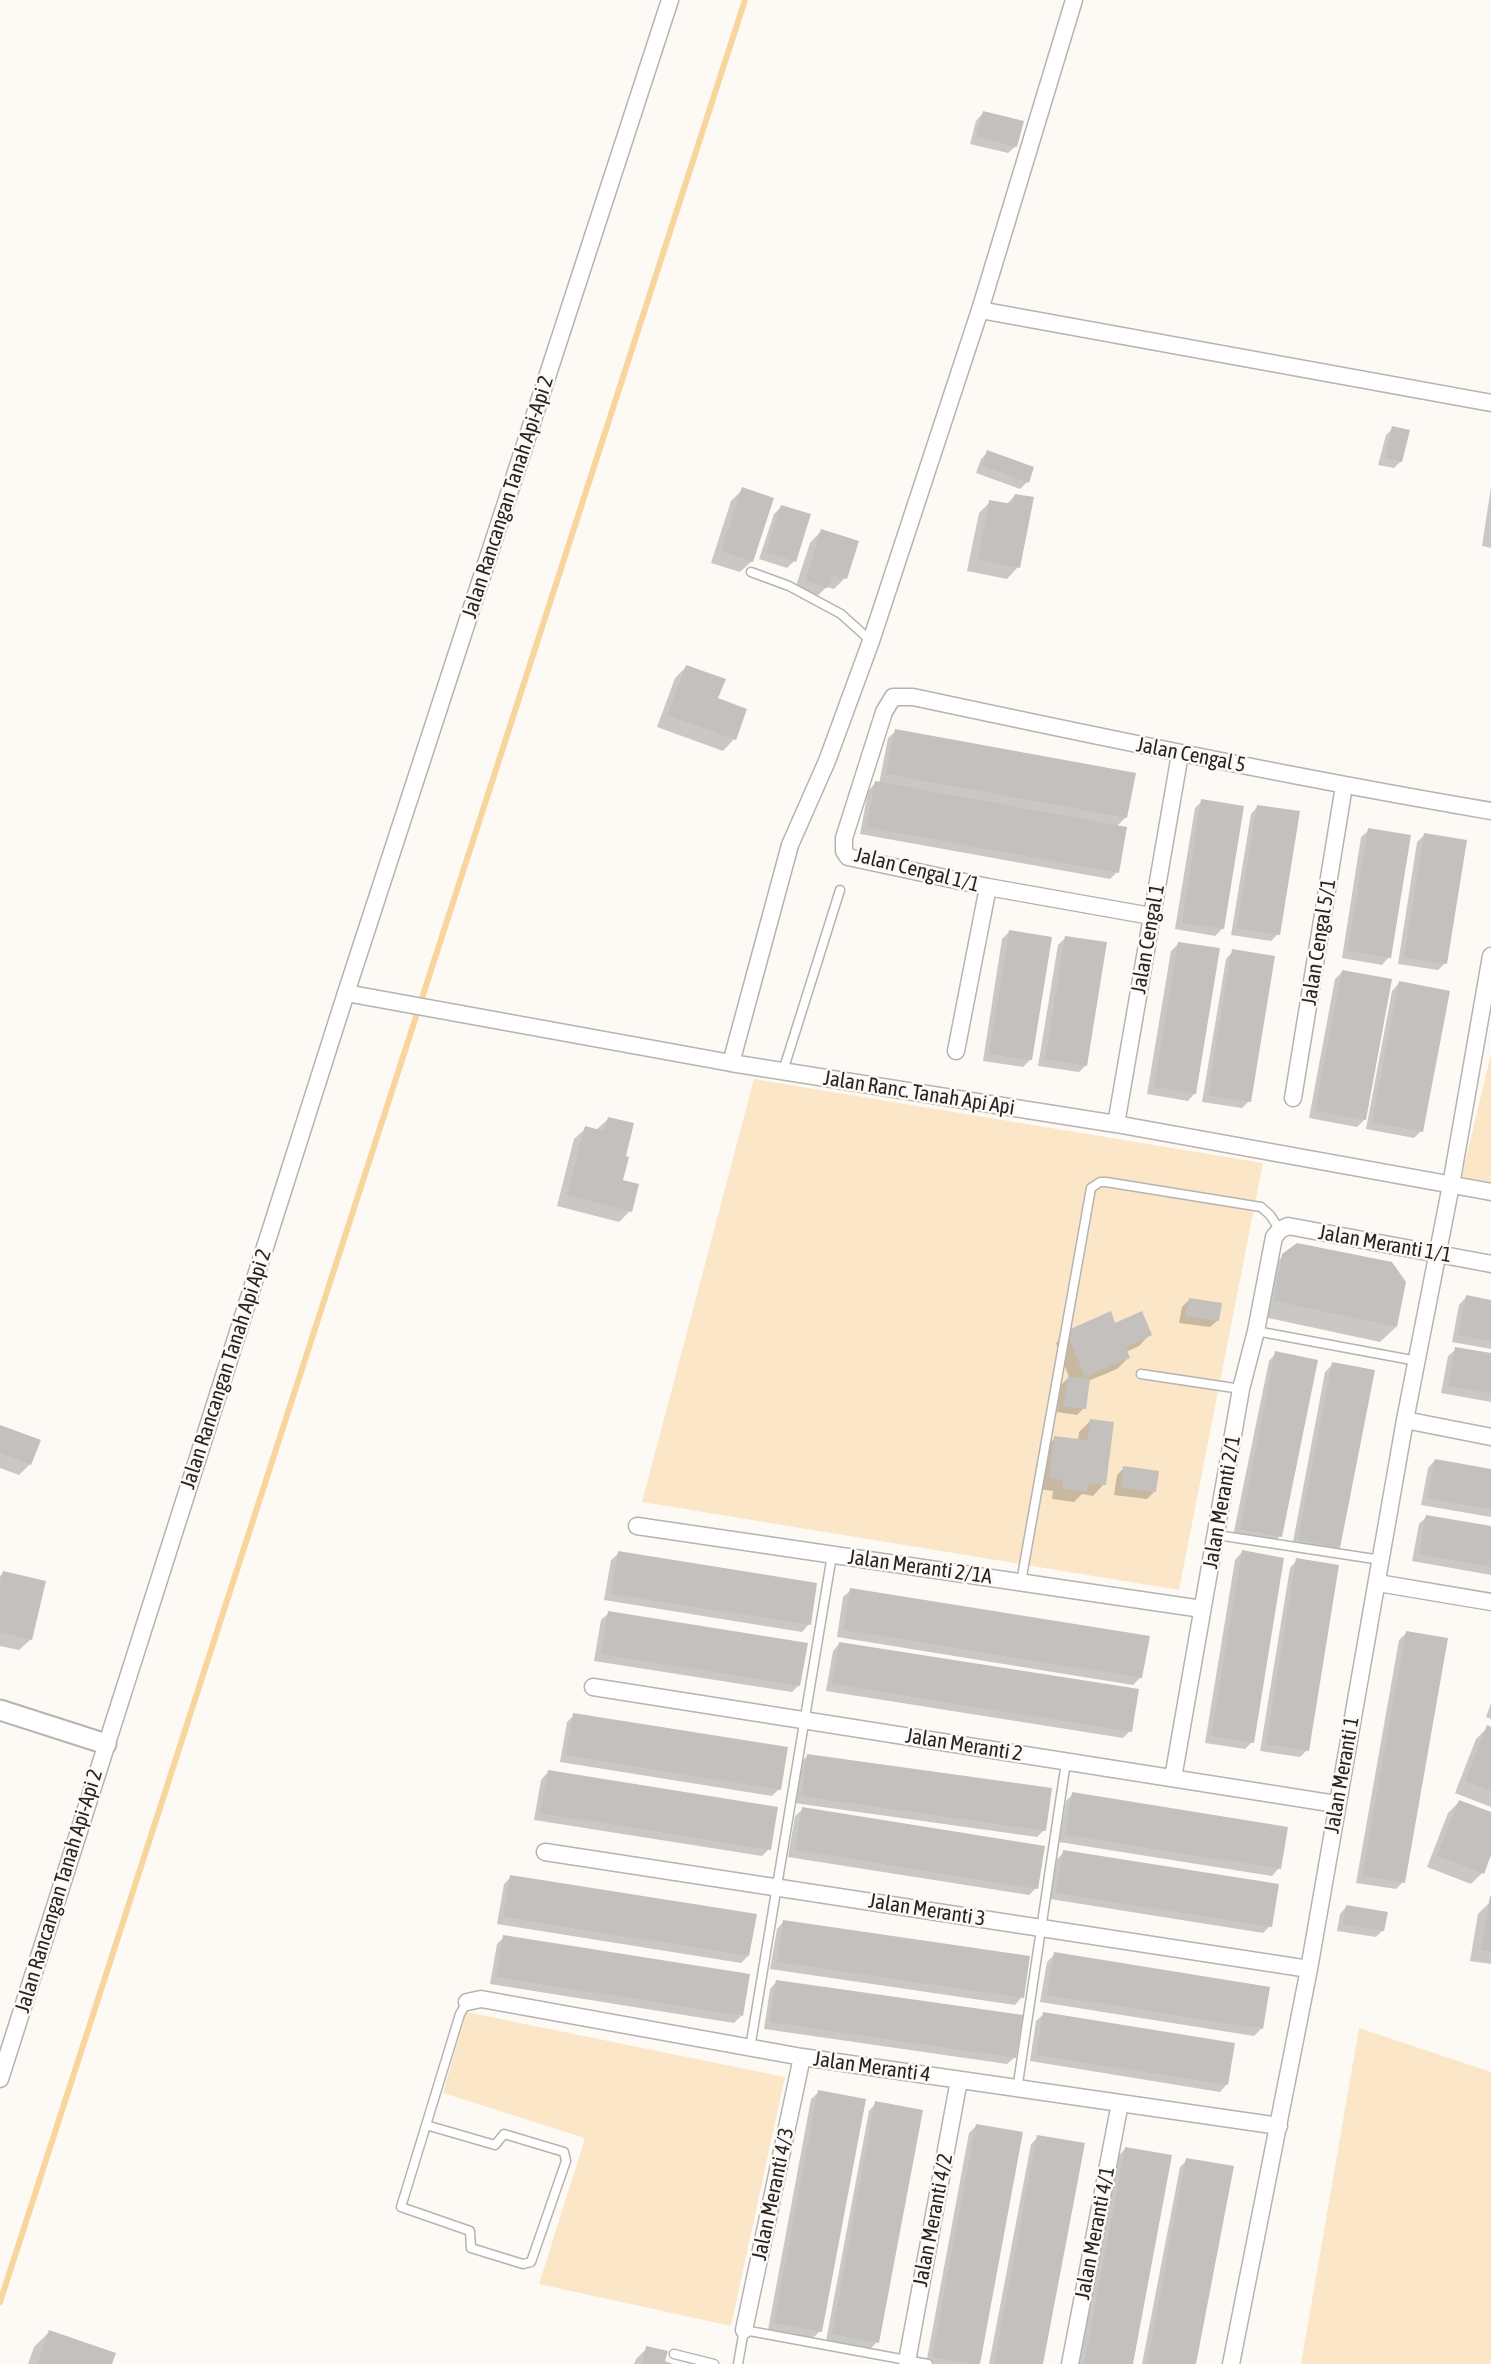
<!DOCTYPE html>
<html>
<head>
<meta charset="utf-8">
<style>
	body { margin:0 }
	canvas { display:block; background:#fdfaf6 }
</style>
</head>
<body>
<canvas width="1491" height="2364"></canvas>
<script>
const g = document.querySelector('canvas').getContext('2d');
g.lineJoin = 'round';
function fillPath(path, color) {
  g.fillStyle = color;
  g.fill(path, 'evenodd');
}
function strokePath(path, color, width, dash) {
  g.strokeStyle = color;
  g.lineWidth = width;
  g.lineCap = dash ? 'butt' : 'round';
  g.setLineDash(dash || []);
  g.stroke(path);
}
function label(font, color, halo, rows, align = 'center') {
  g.font = font + ' "Asap Condensed",sans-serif';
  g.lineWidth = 5;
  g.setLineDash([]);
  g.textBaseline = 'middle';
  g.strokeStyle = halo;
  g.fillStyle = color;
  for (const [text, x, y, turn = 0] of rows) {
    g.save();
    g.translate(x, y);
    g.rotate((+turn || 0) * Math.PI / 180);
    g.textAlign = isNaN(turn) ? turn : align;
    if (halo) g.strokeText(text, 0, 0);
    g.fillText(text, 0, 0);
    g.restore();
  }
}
const green = new Path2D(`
	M 1491,1054 L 1491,1184 L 1461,1179 Z
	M 754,1079 L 1263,1163 L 1179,1590 L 642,1502 Z
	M 466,2012 L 785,2077 L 731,2326 L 539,2284 L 585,2138 L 443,2093 Z
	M 1359,2028 L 1491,2072 L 1491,2364 L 1301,2364 Z`);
const shadow = new Path2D(`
	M 983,113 L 1016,146 L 1008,153 L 970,144 L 976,121 Z
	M 1393,428 L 1401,461 L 1394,468 L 1378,465 L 1386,435 Z
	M 988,452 L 1027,482 L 1020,489 L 976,473 L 981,459 Z
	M 1491,487 L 1491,548 L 1482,546 Z
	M 743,489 L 752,561 L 740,572 L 711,563 L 731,501 Z
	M 1015,495 L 1018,567 L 1007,579 L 967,571 L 979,513 L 990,502 L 1006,505 Z
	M 781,507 L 794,561 L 787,568 L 759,559 L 774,514 Z
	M 821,531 L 845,578 L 834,589 L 827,587 L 815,598 L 794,592 L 810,543 Z
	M 686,667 L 716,699 L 734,739 L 723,751 L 657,727 L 675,678 Z
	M 896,731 L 1126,817 L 1116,827 L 1117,872 L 1110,879 L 860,834 L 868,791 L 875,783 L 879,784 L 888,738 Z
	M 1202,801 L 1223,928 L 1215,936 L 1175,929 L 1195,808 Z
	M 1258,806 L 1278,934 L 1271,941 L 1231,935 L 1251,814 Z
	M 1369,830 L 1389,957 L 1382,965 L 1342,958 L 1361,837 Z
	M 1424,835 L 1445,963 L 1438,970 L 1398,964 L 1417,842 Z
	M 1009,932 L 1030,1060 L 1023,1067 L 983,1061 L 1002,939 Z
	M 1065,938 L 1086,1065 L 1079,1072 L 1038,1066 L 1058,945 Z
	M 1178,944 L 1195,1093 L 1188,1101 L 1147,1094 L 1171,951 Z
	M 1233,951 L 1249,1101 L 1242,1108 L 1202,1102 L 1226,959 Z
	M 1342,972 L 1364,1120 L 1357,1127 L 1309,1118 L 1335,979 Z
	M 1399,983 L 1421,1131 L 1414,1138 L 1366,1129 L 1392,991 Z
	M 608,1119 L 621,1182 L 630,1211 L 619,1222 L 557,1206 L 574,1139 L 586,1128 L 596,1130 Z
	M 1284,1255 L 1396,1327 L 1380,1342 L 1259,1316 L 1268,1271 Z
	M 1466,1297 L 1491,1302 L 1491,1349 L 1452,1342 L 1459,1305 Z
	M 1189,1300 L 1218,1320 L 1210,1327 L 1179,1323 L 1182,1307 Z
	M 1114,1325 L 1150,1334 L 1139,1346 L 1126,1352 L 1128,1358 L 1117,1369 L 1088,1381 L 1084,1408 L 1077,1415 L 1057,1412 L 1061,1385 L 1069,1377 L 1056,1343 L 1067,1332 Z
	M 1456,1349 L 1491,1355 L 1491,1402 L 1441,1393 L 1448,1356 Z
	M 1276,1353 L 1280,1536 L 1273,1544 L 1233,1536 L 1269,1361 Z
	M 1333,1364 L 1339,1547 L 1331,1555 L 1292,1547 L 1325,1372 Z
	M 1090,1421 L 1104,1484 L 1093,1496 L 1082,1494 L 1074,1502 L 1052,1499 L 1053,1491 L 1038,1489 L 1044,1449 L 1055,1438 L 1078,1441 L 1079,1432 Z
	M 0,1427 L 30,1464 L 19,1475 L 0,1468 Z
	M 1435,1460 L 1491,1470 L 1491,1517 L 1421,1505 L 1428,1468 Z
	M 1124,1468 L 1154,1492 L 1147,1499 L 1114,1495 L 1117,1475 Z
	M 1427,1516 L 1491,1528 L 1491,1575 L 1412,1561 L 1419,1524 Z
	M 1242,1552 L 1252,1742 L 1245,1749 L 1205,1743 L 1235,1560 Z
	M 619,1553 L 809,1624 L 802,1632 L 604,1600 L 611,1560 Z
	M 1297,1560 L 1307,1750 L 1300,1757 L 1260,1751 L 1290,1568 Z
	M 3,1573 L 31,1639 L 19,1650 L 0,1646 L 0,1576 Z
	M 851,1590 L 1141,1677 L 1133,1685 L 837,1637 L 843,1597 Z
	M 609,1613 L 799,1685 L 792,1692 L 594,1661 L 601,1620 Z
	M 1406,1633 L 1403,1882 L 1396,1889 L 1356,1883 L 1399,1640 Z
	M 840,1643 L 1130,1731 L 1123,1738 L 826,1691 L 833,1651 Z
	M 1491,1703 L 1491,1719 L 1486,1717 Z
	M 574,1715 L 779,1789 L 772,1796 L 560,1762 L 567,1722 Z
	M 1488,1727 L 1491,1729 L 1491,1807 L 1455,1793 L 1476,1739 Z
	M 807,1756 L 1044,1830 L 1037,1837 L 794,1803 L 800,1763 Z
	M 548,1772 L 769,1849 L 762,1856 L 534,1820 L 541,1780 Z
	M 1073,1794 L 1279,1868 L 1272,1876 L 1059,1842 L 1066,1801 Z
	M 1459,1802 L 1491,1814 L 1491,1850 L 1482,1873 L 1471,1884 L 1427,1867 L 1448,1813 Z
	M 803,1809 L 1036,1888 L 1029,1895 L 788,1857 L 795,1816 Z
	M 1064,1852 L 1270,1926 L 1263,1933 L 1050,1899 L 1057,1859 Z
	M 511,1877 L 748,1956 L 741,1963 L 497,1924 L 504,1884 Z
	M 1489,1903 L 1491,1903 L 1491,1964 L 1470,1961 L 1478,1914 Z
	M 1347,1906 L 1383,1930 L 1376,1937 L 1337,1931 L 1340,1914 Z
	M 784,1921 L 1022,1997 L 1015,2005 L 770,1969 L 777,1929 Z
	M 504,1937 L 741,2016 L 734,2023 L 490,1984 L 497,1944 Z
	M 1055,1954 L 1261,2029 L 1254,2036 L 1040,2002 L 1047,1962 Z
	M 777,1981 L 1015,2057 L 1007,2064 L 764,2029 L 770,1989 Z
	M 1044,2014 L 1227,2084 L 1220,2092 L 1030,2061 L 1036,2021 Z
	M 819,2092 L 820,2331 L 813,2338 L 768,2330 L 811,2099 Z
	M 876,2103 L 877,2342 L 870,2349 L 826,2341 L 869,2111 Z
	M 976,2126 L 978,2364 L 926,2364 L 969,2133 Z
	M 1038,2137 L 1041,2364 L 989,2364 L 1031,2144 Z
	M 1125,2149 L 1131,2364 L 1079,2364 L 1118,2156 Z
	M 1187,2160 L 1195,2364 L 1142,2364 L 1180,2167 Z
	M 49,2332 L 110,2364 L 28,2364 L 34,2347 Z
	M 647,2348 L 663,2362 L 670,2364 L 634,2364 L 636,2359 Z`);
const stream = new Path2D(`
	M 0,2302 L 745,0`);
const building = new Path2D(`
	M 983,111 L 1024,121 L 1017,147 L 976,137 Z
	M 1392,426 L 1410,430 L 1402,462 L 1385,458 Z
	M 987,450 L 1034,467 L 1029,483 L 982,466 Z
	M 742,487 L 774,498 L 753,562 L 721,551 Z
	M 1015,494 L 1034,497 L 1020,568 L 978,560 L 989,500 L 1012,504 Z
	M 781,505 L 811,514 L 796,562 L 766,552 Z
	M 821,529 L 859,541 L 847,579 L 832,575 L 828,588 L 805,581 Z
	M 686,665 L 726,679 L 718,698 L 747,709 L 736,740 L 667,715 Z
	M 895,729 L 1136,773 L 1127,818 L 886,774 Z
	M 875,781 L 1127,827 L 1119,873 L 866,827 Z
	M 1201,799 L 1244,806 L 1224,929 L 1182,923 Z
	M 1257,805 L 1300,811 L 1280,935 L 1237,928 Z
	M 1368,828 L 1411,835 L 1391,958 L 1348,951 Z
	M 1424,833 L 1467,840 L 1447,964 L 1404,957 Z
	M 1009,930 L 1052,937 L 1032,1060 L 989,1054 Z
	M 1065,936 L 1107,942 L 1087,1066 L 1045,1059 Z
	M 1178,942 L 1220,948 L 1196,1094 L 1154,1087 Z
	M 1232,949 L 1275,956 L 1251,1102 L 1208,1095 Z
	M 1342,970 L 1392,979 L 1366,1120 L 1315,1111 Z
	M 1399,981 L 1450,991 L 1423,1132 L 1372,1122 Z
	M 608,1117 L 634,1123 L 626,1156 L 629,1157 L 623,1180 L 639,1184 L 632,1212 L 567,1195 L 585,1126 L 604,1131 Z
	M 1297,1243 L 1392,1262 L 1406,1282 L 1397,1327 L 1274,1301 L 1282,1254 Z
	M 1466,1295 L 1491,1300 L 1491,1341 L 1458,1335 Z
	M 1189,1298 L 1222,1303 L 1219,1321 L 1185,1316 Z
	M 1111,1311 L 1115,1323 L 1142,1311 L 1152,1335 L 1126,1348 L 1130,1358 L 1085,1377 L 1066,1331 Z
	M 1455,1347 L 1491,1353 L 1491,1394 L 1448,1386 Z
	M 1275,1351 L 1318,1360 L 1282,1537 L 1240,1529 Z
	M 1332,1362 L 1375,1370 L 1340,1548 L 1298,1540 Z
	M 1068,1376 L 1090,1379 L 1086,1409 L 1063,1406 Z
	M 1090,1419 L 1114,1422 L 1106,1485 L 1088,1483 L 1087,1492 L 1062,1489 L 1063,1480 L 1049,1478 L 1054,1436 L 1087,1440 Z
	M 0,1425 L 41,1440 L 31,1465 L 0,1453 Z
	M 1435,1459 L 1491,1469 L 1491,1509 L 1427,1498 Z
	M 1123,1466 L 1159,1471 L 1156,1492 L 1121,1488 Z
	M 1426,1515 L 1491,1526 L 1491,1567 L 1419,1554 Z
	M 1242,1550 L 1284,1558 L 1254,1743 L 1211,1736 Z
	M 618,1551 L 817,1583 L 811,1625 L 611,1594 Z
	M 1296,1558 L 1339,1565 L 1309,1751 L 1266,1744 Z
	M 3,1571 L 46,1581 L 32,1640 L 0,1632 L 0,1583 Z
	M 850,1588 L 1150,1636 L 1142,1678 L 843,1630 Z
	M 608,1611 L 808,1643 L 800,1686 L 601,1654 Z
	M 1406,1631 L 1448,1638 L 1405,1883 L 1362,1876 Z
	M 839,1642 L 1139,1689 L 1132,1732 L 832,1684 Z
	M 573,1713 L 788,1747 L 781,1790 L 566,1755 Z
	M 1487,1725 L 1491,1727 L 1491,1791 L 1465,1781 Z
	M 807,1754 L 1052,1788 L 1046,1831 L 801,1796 Z
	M 548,1770 L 778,1807 L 771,1850 L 540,1813 Z
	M 1072,1792 L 1288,1827 L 1281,1869 L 1065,1835 Z
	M 1459,1800 L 1491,1812 L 1491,1855 L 1484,1874 L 1437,1856 Z
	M 802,1807 L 1045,1846 L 1038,1889 L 795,1850 Z
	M 1063,1850 L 1279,1884 L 1272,1927 L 1056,1893 Z
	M 510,1875 L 757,1914 L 749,1956 L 503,1917 Z
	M 1490,1896 L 1491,1896 L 1491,1952 L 1481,1950 Z
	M 1346,1905 L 1388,1912 L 1384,1931 L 1343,1924 Z
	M 783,1920 L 1030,1956 L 1024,1998 L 777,1962 Z
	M 503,1935 L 750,1974 L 743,2016 L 496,1977 Z
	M 1054,1952 L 1270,1987 L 1263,2029 L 1047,1995 Z
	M 776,1980 L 1023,2015 L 1016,2058 L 770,2022 Z
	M 1043,2012 L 1235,2043 L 1228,2085 L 1036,2055 Z
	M 818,2090 L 866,2099 L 822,2332 L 774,2323 Z
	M 875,2101 L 923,2110 L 879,2343 L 832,2334 Z
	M 976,2124 L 1023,2132 L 980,2364 L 972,2364 L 932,2357 Z
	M 1037,2135 L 1085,2143 L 1043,2364 L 994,2364 Z
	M 1125,2147 L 1172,2155 L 1133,2364 L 1084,2364 Z
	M 1186,2158 L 1234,2166 L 1196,2364 L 1147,2364 Z
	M 49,2330 L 116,2353 L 112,2364 L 37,2364 Z
	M 646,2346 L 668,2351 L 665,2361 L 673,2364 L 642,2364 Z`);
const service = new Path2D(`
	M 751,572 L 789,586 L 841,614 L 871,641
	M 783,1071 L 840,890
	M 1256,1331 L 1417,1361
	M 1141,1374 L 1241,1389
	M 1217,1535 L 1381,1560
	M 1021,1582 L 1091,1188 L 1100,1182 L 1106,1182 L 1261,1207 L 1270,1215 L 1280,1230
	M 750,2048 L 832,1555
	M 1017,2090 L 1066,1762
	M 426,2125 L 495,2145 L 504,2134 L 564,2152 L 566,2161 L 531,2262 L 523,2264 L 471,2248 L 470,2231 L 401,2207 L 460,2014 L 467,2002
	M 674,2354 L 714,2364
	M 738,2364 L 744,2330 L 928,2364`);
const minor = new Path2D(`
	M 980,310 L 1491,403
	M 1151,916 L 988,887 L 848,857 L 844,851 L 844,838 L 884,712 L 893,697 L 913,697 C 1105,738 1297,778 1491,811
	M 346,993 L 731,1063 L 1116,1124 L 1491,1192
	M 956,1051 L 988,887
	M 731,1063 L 790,845 L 827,761 L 871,641 L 980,310 L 1074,0
	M 1293,1098 L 1344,786
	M 1116,1124 L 1180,754
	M 1405,1420 L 1491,1437
	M 637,1526 L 1202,1609
	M 1378,1583 L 1491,1602
	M 593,1687 L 1336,1804
	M 1173,1778 L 1241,1389 L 1256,1331 L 1274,1237 L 1280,1230 L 1288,1226 L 1491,1264
	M 545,1852 L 1309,1969
	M 467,2002 L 481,1999 L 802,2057 L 1279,2126
	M 0,2079 L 346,993 L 670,0
	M 744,2330 L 802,2057
	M 907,2361 L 959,2080
	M 1070,2364 L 1120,2103
	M 1231,2364 L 1309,1969 L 1405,1420 L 1451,1185 L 1491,956`);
const tertiary = new Path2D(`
	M 0,1710 L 106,1744`);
const streetNames = [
	["Jalan Rancangan Tanah Api-Api 2",508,497,-72],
	["Jalan Cengal 5",1191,755,11],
	["Jalan Cengal 1/1",917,870,14],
	["Jalan Cengal 1",1148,939,-80],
	["Jalan Cengal 5/1",1319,942,-81],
	["Jalan Ranc. Tanah Api Api",919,1093,9],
	["Jalan Meranti 1/1",1385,1244,10],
	["Jalan Rancangan Tanah Api Api 2",226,1369,-72],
	["Jalan Meranti 2/1",1222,1502,-80],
	["Jalan Meranti 2/1A",920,1567,8],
	["Jalan Meranti 2",964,1745,9],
	["Jalan Meranti 1",1342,1775,-80],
	["Jalan Rancangan Tanah Api-Api 2",59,1891,-73],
	["Jalan Meranti 3",927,1910,9],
	["Jalan Meranti 4",872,2067,8],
	["Jalan Meranti 4/3",773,2194,-78],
	["Jalan Meranti 4/2",933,2220,-79],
	["Jalan Meranti 4/1",1095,2233,-79]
];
fillPath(green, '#fbe6c8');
fillPath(shadow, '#0003');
strokePath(stream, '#f9d59e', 6);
fillPath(building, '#c3c0bd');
strokePath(service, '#b6b3b0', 11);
strokePath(minor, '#b6b3b0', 19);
strokePath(tertiary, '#b6b3b0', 23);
strokePath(service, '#fff', 8);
strokePath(minor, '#fff', 16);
strokePath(tertiary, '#fff', 19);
label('21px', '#262523', '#fdfaf6', streetNames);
</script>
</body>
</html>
